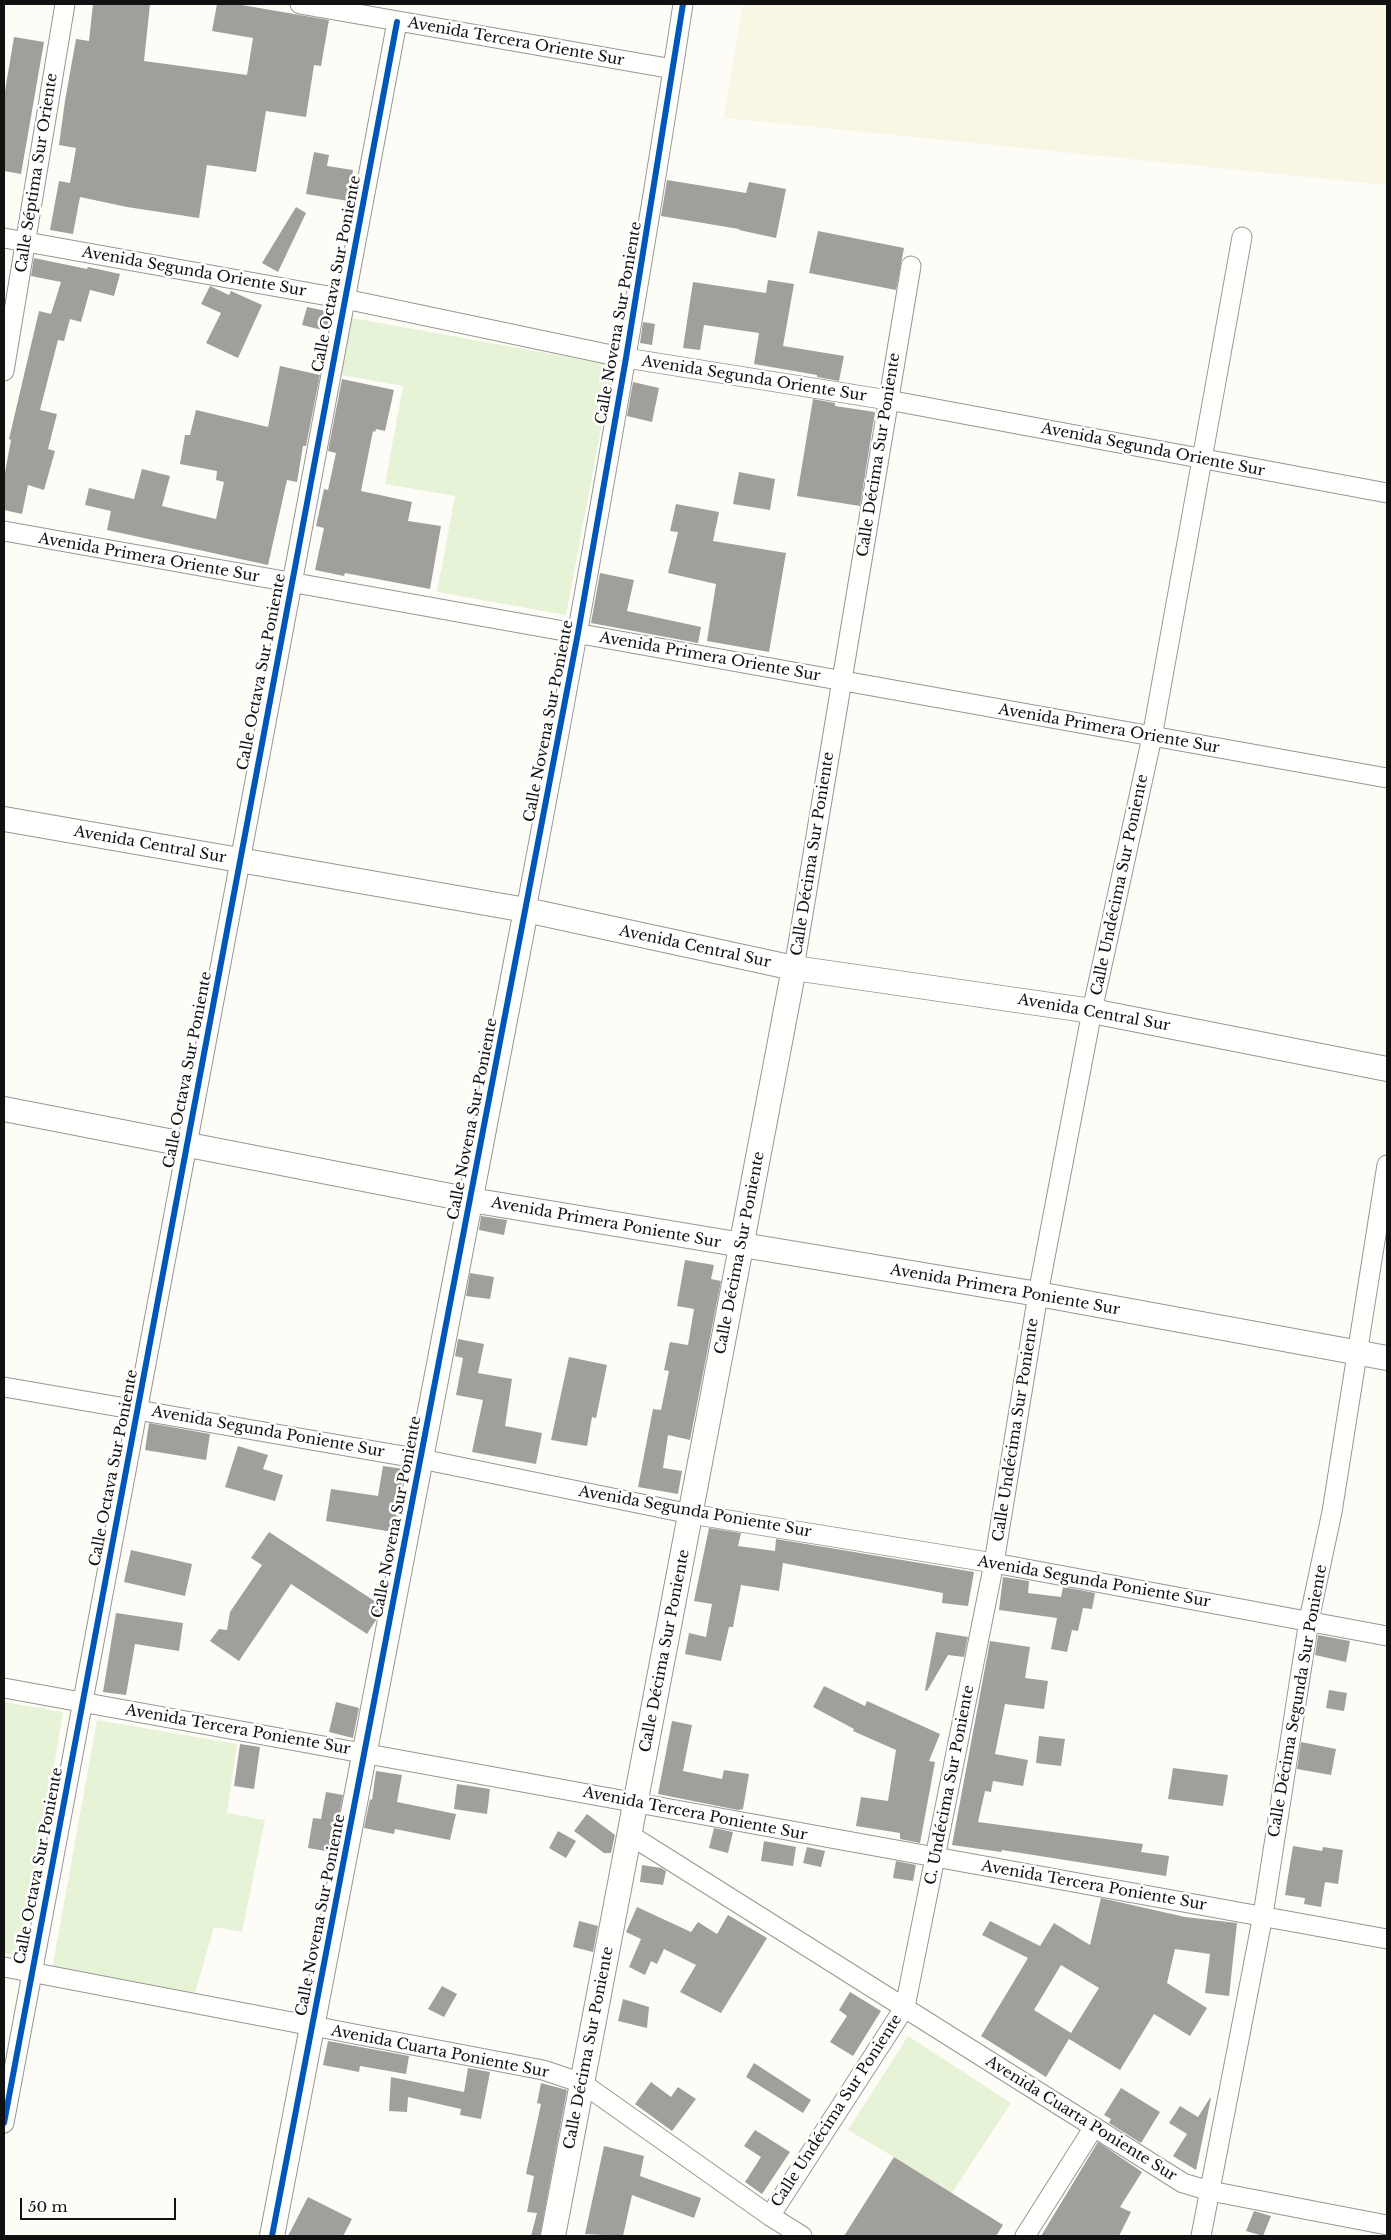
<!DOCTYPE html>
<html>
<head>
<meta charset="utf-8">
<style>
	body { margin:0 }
	#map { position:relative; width:1391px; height:2240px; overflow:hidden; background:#fdfcf7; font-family:"Libre Baskerville",serif }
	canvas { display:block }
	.frame { position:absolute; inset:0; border:5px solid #111; pointer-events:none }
	.scale { position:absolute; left:20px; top:2198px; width:156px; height:22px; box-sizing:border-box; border:2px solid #111; border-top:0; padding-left:6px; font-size:15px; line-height:18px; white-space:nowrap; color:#111; -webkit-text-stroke:4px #fff; paint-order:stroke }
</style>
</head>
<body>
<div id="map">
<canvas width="1391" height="2240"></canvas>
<div class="frame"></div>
<div class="scale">50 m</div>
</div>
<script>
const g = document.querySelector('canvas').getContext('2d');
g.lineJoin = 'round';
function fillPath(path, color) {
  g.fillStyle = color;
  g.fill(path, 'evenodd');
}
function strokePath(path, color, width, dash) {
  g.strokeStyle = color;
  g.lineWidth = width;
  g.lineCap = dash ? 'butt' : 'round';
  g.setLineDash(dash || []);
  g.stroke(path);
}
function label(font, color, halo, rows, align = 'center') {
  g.font = font + ' "Libre Baskerville",serif';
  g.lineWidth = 5;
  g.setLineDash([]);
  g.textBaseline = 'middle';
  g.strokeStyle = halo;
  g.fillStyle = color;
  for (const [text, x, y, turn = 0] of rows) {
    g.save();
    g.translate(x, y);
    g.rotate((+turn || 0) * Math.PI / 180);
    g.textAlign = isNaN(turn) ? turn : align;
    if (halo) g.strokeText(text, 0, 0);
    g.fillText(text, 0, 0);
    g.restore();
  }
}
const farmland = new Path2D(`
	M 743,4 L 1387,4 L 1387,185 L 724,118 Z`);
const green = new Path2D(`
	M 352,318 L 613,365 L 566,615 L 437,592 L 455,496 L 385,484 L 403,386 L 341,375 Z
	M 4,1702 L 63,1712 L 22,1957 L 4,1953 Z
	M 97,1720 L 237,1744 L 227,1813 L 265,1820 L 242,1932 L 214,1927 L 194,1996 L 52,1970 Z
	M 908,2036 L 1011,2103 L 950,2196 L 894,2157 L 848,2130 Z`);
const building = new Path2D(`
	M 93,4 L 150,4 L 144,61 L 247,75 L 253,38 L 212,31 L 217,4 L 236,4 L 329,20 L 321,66 L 314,65 L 306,117 L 266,111 L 256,172 L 207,165 L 199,218 L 127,207 L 80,197 L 73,234 L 50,230 L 59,181 L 70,183 L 76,148 L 59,145 L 65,101 L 76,39 L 89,41 Z
	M 14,37 L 44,42 L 21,174 L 4,171 L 4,97 Z
	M 314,152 L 329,155 L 327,166 L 353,170 L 348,201 L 306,194 Z
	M 667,180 L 746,193 L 749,182 L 786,189 L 776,238 L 739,230 L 739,229 L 661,216 Z
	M 296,207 L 306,213 L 278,272 L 262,263 Z
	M 818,231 L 904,248 L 896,290 L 809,273 Z
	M 34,258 L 87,269 L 88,267 L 120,274 L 114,296 L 90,290 L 81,322 L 70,319 L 64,341 L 58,340 L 40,410 L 57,414 L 48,449 L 55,451 L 44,490 L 28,485 L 22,514 L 4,510 L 4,478 L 11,440 L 9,439 L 39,311 L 51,314 L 61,282 L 31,276 Z
	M 768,280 L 794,284 L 783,346 L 844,356 L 839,381 L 817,377 L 817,375 L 754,364 L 759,333 L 704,325 L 700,350 L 683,348 L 693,282 L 766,293 Z
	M 210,286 L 229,295 L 231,291 L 262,305 L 238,358 L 206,343 L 221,313 L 201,304 Z
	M 307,307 L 331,312 L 326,331 L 302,325 Z
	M 643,322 L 655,324 L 652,345 L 640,343 Z
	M 280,366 L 320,375 L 306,446 L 303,446 L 297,482 L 287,480 L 268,565 L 107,530 L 111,511 L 85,505 L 89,488 L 134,499 L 142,469 L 170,476 L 162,506 L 216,519 L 224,482 L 216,480 L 217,471 L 180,464 L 185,435 L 190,435 L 196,410 L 268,427 Z
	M 342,379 L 394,390 L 385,431 L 376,429 L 375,432 L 373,431 L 361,491 L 412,502 L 408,521 L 441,526 L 430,589 L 345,573 L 344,576 L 315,570 L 324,528 L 316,526 L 324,489 L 328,490 L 336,453 L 328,451 Z
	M 633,382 L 659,388 L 652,422 L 627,416 Z
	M 813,399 L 835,403 L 835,406 L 875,412 L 860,506 L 797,496 Z
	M 739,472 L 775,479 L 770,510 L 733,504 Z
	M 676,504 L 719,512 L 713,541 L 786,553 L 769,652 L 707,641 L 716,584 L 668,573 L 678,532 L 670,531 Z
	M 600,573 L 634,580 L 627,611 L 701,627 L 698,643 L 591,623 Z
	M 481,1216 L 507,1220 L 504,1235 L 479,1230 Z
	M 685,1260 L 714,1265 L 711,1279 L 721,1281 L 690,1440 L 668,1435 L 663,1468 L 682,1471 L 678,1494 L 638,1487 L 653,1409 L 661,1410 L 669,1371 L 664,1370 L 670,1342 L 688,1345 L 694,1309 L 677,1306 Z
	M 470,1273 L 494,1277 L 490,1299 L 466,1296 Z
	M 458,1339 L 484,1344 L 478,1373 L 512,1379 L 505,1426 L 542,1433 L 536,1464 L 472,1452 L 483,1400 L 456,1395 L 463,1358 L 455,1356 Z
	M 569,1357 L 607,1365 L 596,1418 L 592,1417 L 587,1446 L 551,1440 Z
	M 149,1423 L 210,1434 L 206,1460 L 145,1450 Z
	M 238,1446 L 268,1455 L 263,1469 L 283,1475 L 275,1501 L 225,1487 Z
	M 383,1466 L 404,1469 L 393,1532 L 326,1521 L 331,1489 L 378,1496 Z
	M 709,1528 L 741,1533 L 738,1546 L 775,1551 L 776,1539 L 974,1572 L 968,1606 L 942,1603 L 943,1593 L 783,1563 L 779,1591 L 741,1585 L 733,1627 L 729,1627 L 721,1661 L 685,1654 L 689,1633 L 706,1637 L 712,1604 L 694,1601 Z
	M 269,1532 L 379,1604 L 376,1620 L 367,1634 L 291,1584 L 239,1661 L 210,1641 L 219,1629 L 227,1630 L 230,1612 L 262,1565 L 251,1558 Z
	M 131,1550 L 192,1564 L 185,1596 L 124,1582 Z
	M 1003,1577 L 1029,1581 L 1028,1593 L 1061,1597 L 1063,1587 L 1095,1593 L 1092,1609 L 1083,1608 L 1078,1631 L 1072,1630 L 1067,1652 L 1051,1649 L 1057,1618 L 999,1610 Z
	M 116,1613 L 183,1623 L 179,1651 L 135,1644 L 126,1695 L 103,1692 Z
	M 936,1632 L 968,1637 L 964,1657 L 948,1655 L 927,1691 L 925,1690 Z
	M 1318,1635 L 1350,1641 L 1346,1662 L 1315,1655 Z
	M 990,1641 L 1030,1647 L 1025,1678 L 1048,1681 L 1044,1709 L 1005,1704 L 995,1754 L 1028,1760 L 1023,1786 L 993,1781 L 991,1792 L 985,1791 L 978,1822 L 1143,1844 L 1141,1852 L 1169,1856 L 1166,1876 L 1002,1850 L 1001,1852 L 952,1845 Z
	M 824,1686 L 865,1706 L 867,1701 L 940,1734 L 929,1761 L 935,1762 L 920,1843 L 900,1839 L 900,1833 L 856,1826 L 861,1797 L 888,1801 L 896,1750 L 853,1731 L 854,1729 L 813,1707 Z
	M 1329,1690 L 1347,1693 L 1344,1711 L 1326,1708 Z
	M 336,1702 L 359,1708 L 353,1738 L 329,1732 Z
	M 672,1721 L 692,1725 L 683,1771 L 722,1779 L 724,1770 L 749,1774 L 743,1809 L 738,1810 L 658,1794 Z
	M 1039,1736 L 1065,1739 L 1061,1766 L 1036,1763 Z
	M 1301,1742 L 1336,1749 L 1331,1775 L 1297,1769 Z
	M 240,1744 L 260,1747 L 254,1789 L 234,1786 Z
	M 1173,1768 L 1228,1775 L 1223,1806 L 1168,1799 Z
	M 376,1771 L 402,1775 L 397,1802 L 456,1814 L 450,1840 L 395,1829 L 394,1834 L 364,1828 L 370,1799 L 372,1800 Z
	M 457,1784 L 490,1789 L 487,1814 L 454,1809 Z
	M 326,1792 L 343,1795 L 332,1852 L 308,1848 L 313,1818 L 321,1819 Z
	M 587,1814 L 615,1835 L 611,1853 L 604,1853 L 574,1831 Z
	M 714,1828 L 733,1832 L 728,1853 L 709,1848 Z
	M 558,1831 L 576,1841 L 566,1858 L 549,1848 Z
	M 764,1841 L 796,1847 L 793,1866 L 761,1861 Z
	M 1293,1846 L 1322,1851 L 1323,1847 L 1343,1850 L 1338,1884 L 1325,1882 L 1321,1907 L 1304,1904 L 1305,1898 L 1285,1895 Z
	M 807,1847 L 825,1851 L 821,1867 L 803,1863 Z
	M 896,1861 L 916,1865 L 913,1881 L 893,1878 Z
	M 642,1865 L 661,1868 L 666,1871 L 663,1885 L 640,1882 Z
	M 1101,1898 L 1185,1917 L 1237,1923 L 1229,1996 L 1205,1993 L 1210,1954 L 1175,1949 L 1167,1983 L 1207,2008 L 1190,2036 L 1154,2014 L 1120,2070 L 1069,2039 L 1046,2077 L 981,2036 L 1028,1958 L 982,1935 L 990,1921 L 1040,1946 L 1054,1923 L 1090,1945 ZM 1061,1965 L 1099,1988 L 1071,2033 L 1034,2010 Z
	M 637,1907 L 691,1932 L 698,1922 L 717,1934 L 728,1915 L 767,1938 L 721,2013 L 680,1992 L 696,1965 L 664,1949 L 657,1964 L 651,1961 L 645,1975 L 629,1967 L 641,1939 L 626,1932 Z
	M 579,1921 L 598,1926 L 593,1952 L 573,1947 Z
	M 442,1986 L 457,1994 L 444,2017 L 428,2009 Z
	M 850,1992 L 881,2011 L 853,2056 L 830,2042 L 847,2016 L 839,2010 Z
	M 623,1999 L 649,2007 L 647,2028 L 618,2021 Z
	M 328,2041 L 409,2056 L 406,2074 L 360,2066 L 359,2072 L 323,2065 Z
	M 754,2063 L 811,2100 L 803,2113 L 746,2077 Z
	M 468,2068 L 490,2072 L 481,2119 L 460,2115 L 461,2109 L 408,2097 L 407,2112 L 389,2111 L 391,2077 L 464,2092 Z
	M 651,2082 L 671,2097 L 678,2087 L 696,2099 L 672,2131 L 635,2104 Z
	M 541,2083 L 567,2090 L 540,2236 L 531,2236 L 537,2213 L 527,2212 L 534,2176 L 526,2174 L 541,2104 L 537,2103 Z
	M 1121,2088 L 1160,2112 L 1141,2143 L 1109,2123 L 1111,2119 L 1104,2115 Z
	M 1210,2098 L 1211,2098 L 1196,2170 L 1173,2156 L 1187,2134 L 1169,2123 L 1180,2106 L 1198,2117 Z
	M 755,2130 L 790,2152 L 762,2194 L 745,2182 L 761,2157 L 744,2146 Z
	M 1098,2142 L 1142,2172 L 1120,2207 L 1131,2212 L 1119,2236 L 1041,2236 Z
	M 604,2146 L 644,2156 L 640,2176 L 701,2198 L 694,2218 L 632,2195 L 623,2236 L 585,2234 Z
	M 894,2157 L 1003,2225 L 996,2236 L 844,2236 Z
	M 308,2197 L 352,2219 L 343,2236 L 288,2236 Z
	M 1254,2211 L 1271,2216 L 1263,2236 L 1246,2231 Z`);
const minor = new Path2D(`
	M 300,4 L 673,69
	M 4,238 L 345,299 L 626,358 L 888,400 L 1387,493
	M 4,371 L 65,4
	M 4,531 L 1387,778
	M 526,910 C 583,609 637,307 683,4
	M 794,968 L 911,266
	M 4,1387 L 421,1459 L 691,1514 L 994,1563 L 1387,1636
	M 4,1688 L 1387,1939
	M 630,1835 L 1183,2183 L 1210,2191 L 1387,2225
	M 4,1967 L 543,2070 L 582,2083 L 770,2216 L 802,2236
	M 4,2123 L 397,22
	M 770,2216 L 905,2007 L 994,1563 L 1038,1294 L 1092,1011 L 1152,737 L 1242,237
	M 1025,2236 L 1094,2127
	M 1201,2236 L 1263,1915 L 1309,1620 L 1332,1512 L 1387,1165`);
const tertiary = new Path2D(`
	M 4,819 L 526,910 L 794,968 L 1092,1011 L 1387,1069
	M 4,1109 L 471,1200 L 1038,1294 L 1387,1358
	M 272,2236 L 526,910
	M 553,2236 L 794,968`);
const cycleway = new Path2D(`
	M 4,2123 L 397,22
	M 272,2236 L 578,633 L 626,358 L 683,4`);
const streetNames = [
	["Avenida Tercera Oriente Sur",516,42,10],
	["Calle Séptima Sur Oriente",37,173,-81],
	["Avenida Segunda Oriente Sur",194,272,10],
	["Calle Octava Sur Poniente",337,274,-79],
	["Calle Novena Sur Poniente",619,323,-80],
	["Avenida Segunda Oriente Sur",754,379,9],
	["Avenida Segunda Oriente Sur",1153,450,11],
	["Calle Décima Sur Poniente",879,455,-81],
	["Avenida Primera Oriente Sur",149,558,10],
	["Avenida Primera Oriente Sur",710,657,10],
	["Calle Octava Sur Poniente",262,672,-79],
	["Calle Novena Sur Poniente",549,721,-79],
	["Avenida Primera Oriente Sur",1109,729,10],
	["Avenida Central Sur",150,845,10],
	["Calle Décima Sur Poniente",813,854,-81],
	["Calle Undécima Sur Poniente",1120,885,-78],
	["Avenida Central Sur",695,947,12],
	["Avenida Central Sur",1094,1013,10],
	["Calle Octava Sur Poniente",188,1070,-79],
	["Calle Novena Sur Poniente",473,1119,-79],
	["Avenida Primera Poniente Sur",606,1223,10],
	["Calle Décima Sur Poniente",740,1253,-79],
	["Avenida Primera Poniente Sur",1005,1290,10],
	["Calle Undécima Sur Poniente",1016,1430,-81],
	["Avenida Segunda Poniente Sur",268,1432,10],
	["Calle Octava Sur Poniente",114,1468,-79],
	["Avenida Segunda Poniente Sur",695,1512,10],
	["Calle Novena Sur Poniente",397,1517,-79],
	["Avenida Segunda Poniente Sur",1094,1582,10],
	["Calle Décima Sur Poniente",665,1651,-79],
	["Calle Décima Segunda Sur Poniente",1298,1701,-80],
	["Avenida Tercera Poniente Sur",238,1730,10],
	["C. Undécima Sur Poniente",950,1785,-79],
	["Avenida Tercera Poniente Sur",695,1814,11],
	["Calle Octava Sur Poniente",39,1866,-79],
	["Avenida Tercera Poniente Sur",1094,1886,10],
	["Calle Novena Sur Poniente",321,1915,-79],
	["Calle Décima Sur Poniente",589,2048,-79],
	["Avenida Cuarta Poniente Sur",440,2052,11],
	["Calle Undécima Sur Poniente",837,2111,-57],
	["Avenida Cuarta Poniente Sur",1081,2119,32]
];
fillPath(farmland, '#f9f7e4');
fillPath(green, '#e7f3d7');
fillPath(building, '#a19f9c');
strokePath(minor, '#979795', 21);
strokePath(tertiary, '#979795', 26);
strokePath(minor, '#fffffe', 19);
strokePath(tertiary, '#fffffe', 24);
strokePath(cycleway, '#0057b8', 6);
label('15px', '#111', '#fff', streetNames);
</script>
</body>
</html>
